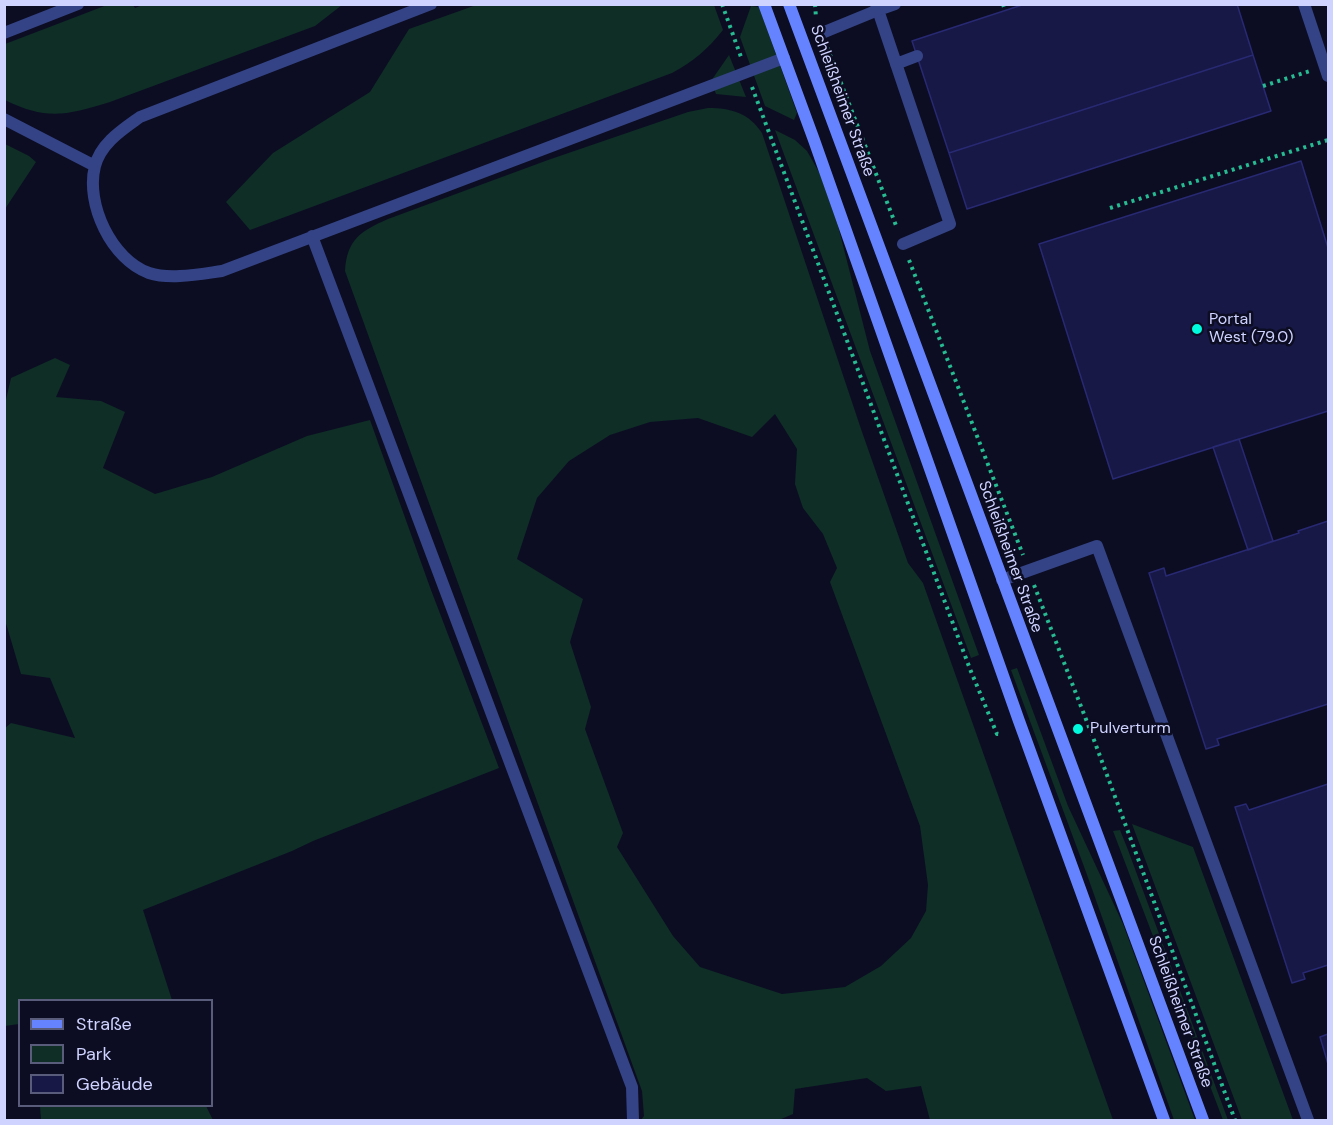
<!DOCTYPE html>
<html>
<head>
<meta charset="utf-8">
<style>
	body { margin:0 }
	#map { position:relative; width:1333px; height:1125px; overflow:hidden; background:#0c0d23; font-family:"DM Sans",sans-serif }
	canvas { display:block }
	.frame { position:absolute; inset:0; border:6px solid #cfd3ff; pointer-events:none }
	.legend { position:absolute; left:18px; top:999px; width:195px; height:108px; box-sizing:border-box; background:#0c0d23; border:2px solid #5a5c7b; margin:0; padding:8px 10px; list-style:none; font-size:18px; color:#cfd3ff }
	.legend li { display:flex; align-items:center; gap:12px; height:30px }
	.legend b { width:30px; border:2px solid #5a5c7b }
</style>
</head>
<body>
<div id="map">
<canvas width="1333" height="1125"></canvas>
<div class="frame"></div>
<ul class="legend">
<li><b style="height:8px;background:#6683ff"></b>Straße</li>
<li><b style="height:16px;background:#0f2e26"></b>Park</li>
<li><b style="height:16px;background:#171845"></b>Gebäude</li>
</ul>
</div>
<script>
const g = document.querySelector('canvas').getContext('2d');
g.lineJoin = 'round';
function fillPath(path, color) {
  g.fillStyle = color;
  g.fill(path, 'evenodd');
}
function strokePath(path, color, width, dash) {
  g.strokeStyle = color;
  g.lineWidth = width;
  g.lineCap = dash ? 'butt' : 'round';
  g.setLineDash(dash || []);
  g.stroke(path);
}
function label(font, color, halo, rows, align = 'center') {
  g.font = font + ' "DM Sans",sans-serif';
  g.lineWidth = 5;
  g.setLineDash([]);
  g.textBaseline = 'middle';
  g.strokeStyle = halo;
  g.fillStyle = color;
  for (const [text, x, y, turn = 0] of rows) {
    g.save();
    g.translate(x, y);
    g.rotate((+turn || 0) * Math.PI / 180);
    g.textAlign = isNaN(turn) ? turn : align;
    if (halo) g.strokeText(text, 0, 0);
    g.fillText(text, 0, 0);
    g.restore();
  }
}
const green = new Path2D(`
	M 145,4 L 342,4 L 342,5 L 315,26 L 110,102 C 67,115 47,121 5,100 L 5,44 L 107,5 L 133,5 L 135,8 Z
	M 479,4 L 714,5 L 723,30 C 708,49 693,62 672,73 L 250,230 L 226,202 L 273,153 L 370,92 L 409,29 Z
	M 751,6 L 759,7 L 797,113 L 794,120 L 765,106 L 740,37 Z
	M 729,55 L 746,97 L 716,94 L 711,81 Z
	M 708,108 C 731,108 749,113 762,133 L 861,429 L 908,563 L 923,583 L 1113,1120 L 930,1120 L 921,1086 L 886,1091 L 867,1078 L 795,1089 L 793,1114 L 779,1120 L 641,1120 L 644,1116 L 642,1091 L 345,271 C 347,239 361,231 388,219 L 548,160 L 688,112 ZM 775,414 L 797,449 L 795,484 L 803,508 L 823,534 L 837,568 L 830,582 L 920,826 L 928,885 L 926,911 L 911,938 L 881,966 L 845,987 L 782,994 L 700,967 L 673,936 L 617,847 L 623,833 L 585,729 L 591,707 L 570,642 L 583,599 L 517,559 L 537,498 L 569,461 L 610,435 L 650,422 L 698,418 L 752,437 Z
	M 775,130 L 795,140 L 807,151 L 820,174 L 838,226 L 870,351 L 979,655 L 971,658 Z
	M 5,144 L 29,156 L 36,162 L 5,209 Z
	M 55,358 L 70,365 L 56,397 L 101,401 L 125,412 L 103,468 L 155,494 L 212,477 L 307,436 L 370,420 L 431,590 L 499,768 L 313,841 L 292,851 L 143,910 L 172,1000 L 20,1000 L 19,1024 L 5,1026 L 5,728 L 11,723 L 75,738 L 50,678 L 21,674 L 5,620 L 5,404 L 11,378 Z
	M 1017,668 L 1068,806 L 1123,924 L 1195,1120 L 1174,1120 L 1086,872 L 1011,670 Z
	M 1132,824 L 1193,847 L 1293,1120 L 1242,1120 Z
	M 1120,830 L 1128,850 L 1228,1120 L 1223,1120 L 1113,831 Z
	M 40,1106 L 206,1106 L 213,1120 L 41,1120 Z`);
const building = new Path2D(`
	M 1025,4 L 1237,4 L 1253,55 L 949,153 L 912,41 Z
	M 1253,55 L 1271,111 L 967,209 L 949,153 Z
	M 1301,161 L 1328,248 L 1328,411 L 1113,479 L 1039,244 Z
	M 1239,439 L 1273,541 L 1248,550 L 1213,447 Z
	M 1328,521 L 1328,704 L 1217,739 L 1219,745 L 1206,749 L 1149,573 L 1164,568 L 1166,576 L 1299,533 L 1298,531 Z
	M 1328,784 L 1328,965 L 1303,973 L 1305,979 L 1292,983 L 1235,807 L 1246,804 L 1249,810 Z
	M 1328,1034 L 1328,1064 L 1320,1037 Z`);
const path = new Path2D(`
	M 722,4 L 741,57
	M 815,4 L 816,18
	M 1003,4 L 1005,11
	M 827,47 L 897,228
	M 1263,86 L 1310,71
	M 752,87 L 970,669 L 997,734 L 999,734
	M 1110,208 L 1328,140
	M 909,260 L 1023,555
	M 1034,585 L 1094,740 L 1235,1120`);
const service = new Path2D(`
	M 431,4 L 140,117 C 122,130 101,143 95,166 C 85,204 112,260 149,273 C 170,280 200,274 222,271 L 784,58
	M 876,4 L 878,10 L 895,4
	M 1304,4 L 1328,76
	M 878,10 L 950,224 L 903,244
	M 4,33 L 78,4
	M 896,64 L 917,56
	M 4,119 L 95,166
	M 312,236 L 632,1087 L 633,1120
	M 1002,580 L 1097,546 L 1308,1120`);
const pedestrian = new Path2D(`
	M 822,33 L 878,10`);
const secondary = new Path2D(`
	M 764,4 L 814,140 L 1019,721 L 1164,1120
	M 789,4 L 1203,1120`);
const markers = [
	[1197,329,6,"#00fadd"],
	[1078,729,6,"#00fadd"]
];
const streetNames = [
	["Schleißheimer Straße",842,101,70],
	["Schleißheimer Straße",1010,557,70],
	["Schleißheimer Straße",1180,1012,70]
];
const poiNames = [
	["Portal",1209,320],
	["West (79.0)",1209,338],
	["Pulverturm",1090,729]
];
fillPath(green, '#0f2e26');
fillPath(building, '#171845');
strokePath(building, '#282973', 1.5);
strokePath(path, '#27bb92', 4, [3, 4.5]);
strokePath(service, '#344385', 12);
strokePath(pedestrian, '#344385', 12);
strokePath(secondary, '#6683ff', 12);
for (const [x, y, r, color] of markers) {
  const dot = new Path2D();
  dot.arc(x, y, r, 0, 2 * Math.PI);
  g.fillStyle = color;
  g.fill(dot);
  strokePath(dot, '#0c0d23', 2);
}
label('16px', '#cfd3ff', '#0c0d23', streetNames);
label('16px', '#cfd3ff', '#0c0d23', poiNames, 'left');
</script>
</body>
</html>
